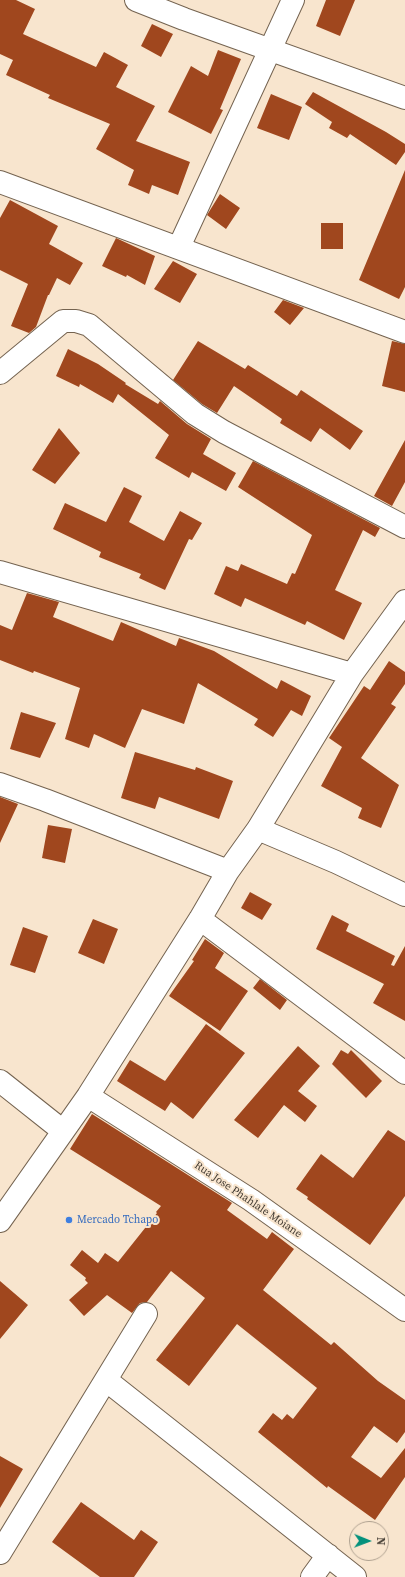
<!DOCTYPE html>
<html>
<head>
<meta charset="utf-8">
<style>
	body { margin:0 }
	#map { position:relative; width:405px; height:1577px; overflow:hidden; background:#f8e5ce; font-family:"Source Serif 4",serif }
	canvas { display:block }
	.north { position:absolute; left:349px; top:1521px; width:40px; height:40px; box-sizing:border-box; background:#f8e5ce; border:1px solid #afa190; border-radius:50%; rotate:91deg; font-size:11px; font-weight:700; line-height:16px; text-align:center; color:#423b32 }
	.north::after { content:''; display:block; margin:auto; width:14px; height:18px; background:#04917c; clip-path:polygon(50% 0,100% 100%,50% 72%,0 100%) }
</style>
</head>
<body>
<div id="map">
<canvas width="405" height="1577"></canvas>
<div class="north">N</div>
</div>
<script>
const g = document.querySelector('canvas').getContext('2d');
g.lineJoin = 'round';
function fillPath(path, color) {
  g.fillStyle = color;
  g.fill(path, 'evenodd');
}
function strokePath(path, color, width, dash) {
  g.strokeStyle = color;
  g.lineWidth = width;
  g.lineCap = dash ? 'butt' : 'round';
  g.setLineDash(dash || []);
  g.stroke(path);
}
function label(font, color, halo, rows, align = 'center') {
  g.font = font + ' "Source Serif 4",serif';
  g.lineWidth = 4;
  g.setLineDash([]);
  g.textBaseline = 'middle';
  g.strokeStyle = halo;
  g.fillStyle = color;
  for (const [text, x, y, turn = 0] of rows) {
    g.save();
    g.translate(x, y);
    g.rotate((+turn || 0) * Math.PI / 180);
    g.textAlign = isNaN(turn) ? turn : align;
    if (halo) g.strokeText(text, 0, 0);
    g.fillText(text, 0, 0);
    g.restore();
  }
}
const building = new Path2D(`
	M 0,0 L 16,0 L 35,9 L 23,34 L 96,67 L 104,52 L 128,65 L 116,87 L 155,106 L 136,141 L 190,162 L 178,195 L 152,185 L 149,194 L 128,185 L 134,170 L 96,149 L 110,124 L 48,98 L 50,95 L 6,75 L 13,60 L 0,54 Z
	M 326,0 L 355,0 L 340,36 L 316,26 Z
	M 152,24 L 173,34 L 161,57 L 141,46 Z
	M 218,50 L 241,59 L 220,109 L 223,110 L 211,134 L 168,112 L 191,66 L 208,76 Z
	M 313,92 L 386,132 L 405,144 L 405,152 L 396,165 L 350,134 L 347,138 L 329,128 L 332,122 L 305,104 Z
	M 271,94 L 302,107 L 289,140 L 257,128 Z
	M 405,170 L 405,287 L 399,299 L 359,280 Z
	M 220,194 L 240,208 L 226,229 L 207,215 Z
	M 10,200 L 58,226 L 49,244 L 83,263 L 70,285 L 57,278 L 49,295 L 48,295 L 36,327 L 29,333 L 11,326 L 28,284 L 0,270 L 0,218 Z
	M 321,223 L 343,223 L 343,249 L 321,249 Z
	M 116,238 L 155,256 L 145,285 L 127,275 L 126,277 L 102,266 Z
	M 173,261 L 197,274 L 180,303 L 154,289 Z
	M 283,300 L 304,308 L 290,325 L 274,312 Z
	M 198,341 L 245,369 L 248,365 L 297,396 L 301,390 L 363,431 L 350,450 L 320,428 L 311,442 L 280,423 L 282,419 L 234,386 L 217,413 L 202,404 L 173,380 Z
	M 392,341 L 405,344 L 405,392 L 382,386 Z
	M 68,349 L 98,364 L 126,383 L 125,384 L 158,404 L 160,401 L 187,424 L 211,439 L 203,454 L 236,473 L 226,491 L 192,472 L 189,478 L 155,458 L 169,435 L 118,394 L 113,403 L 80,384 L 79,387 L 56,376 Z
	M 59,428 L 80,453 L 55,484 L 32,470 Z
	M 405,440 L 405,482 L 392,506 L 374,496 Z
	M 253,461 L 380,528 L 375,537 L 363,530 L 335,590 L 362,603 L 344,640 L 307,621 L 305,625 L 245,598 L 241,607 L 214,594 L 226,566 L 238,571 L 241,564 L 287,584 L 292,573 L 295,574 L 312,535 L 238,487 Z
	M 124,487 L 142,496 L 129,522 L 164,541 L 180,511 L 202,523 L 192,540 L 189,539 L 165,590 L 139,578 L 141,574 L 99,557 L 101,552 L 53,529 L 65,503 L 106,522 Z
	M 27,593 L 59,602 L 53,617 L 113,641 L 121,622 L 176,646 L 179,638 L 214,651 L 277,689 L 281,680 L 311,696 L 302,716 L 291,710 L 273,737 L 254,725 L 258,719 L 198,683 L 184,724 L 142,709 L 125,748 L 94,734 L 89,748 L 65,739 L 80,688 L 34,671 L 33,673 L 0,660 L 0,625 L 12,630 Z
	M 389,661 L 405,672 L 405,684 L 391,704 L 396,707 L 361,758 L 399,785 L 381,828 L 358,818 L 362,808 L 321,786 L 342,747 L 329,738 L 364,686 L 370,690 Z
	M 21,712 L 56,723 L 40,758 L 10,749 Z
	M 135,752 L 195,770 L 196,767 L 233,781 L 219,819 L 159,797 L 155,809 L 121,798 Z
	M 0,797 L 18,804 L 0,843 Z
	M 48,825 L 72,829 L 65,863 L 42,858 Z
	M 250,892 L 272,904 L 262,920 L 241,908 Z
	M 332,915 L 349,924 L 346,931 L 395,956 L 391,965 L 394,966 L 405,946 L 405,1021 L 373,1003 L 384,984 L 316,949 Z
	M 93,919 L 118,929 L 104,964 L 78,953 Z
	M 23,927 L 48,936 L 35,973 L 10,965 Z
	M 205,939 L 224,953 L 215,968 L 248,991 L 220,1031 L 169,996 L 194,961 L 192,960 Z
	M 260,979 L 287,1000 L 280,1010 L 253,988 Z
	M 206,1024 L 245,1053 L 193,1119 L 171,1102 L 165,1111 L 117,1081 L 130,1060 L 165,1081 Z
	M 298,1046 L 320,1066 L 298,1091 L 317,1106 L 305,1122 L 284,1105 L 258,1138 L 234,1120 Z
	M 341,1050 L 348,1054 L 351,1050 L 382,1081 L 366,1098 L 332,1064 Z
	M 92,1114 L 232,1203 L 227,1210 L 267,1239 L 272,1232 L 294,1249 L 263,1290 L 331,1345 L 334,1342 L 378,1381 L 405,1400 L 405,1432 L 397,1443 L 374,1426 L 351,1457 L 381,1478 L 405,1448 L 405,1477 L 375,1520 L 328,1486 L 327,1488 L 258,1432 L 273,1413 L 282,1420 L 287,1414 L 293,1419 L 317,1388 L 237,1324 L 189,1386 L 156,1360 L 205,1298 L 171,1271 L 147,1302 L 140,1303 L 132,1313 L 107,1295 L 84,1316 L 69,1300 L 88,1283 L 85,1280 L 86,1278 L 70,1265 L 82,1250 L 98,1263 L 105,1253 L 118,1262 L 157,1213 L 156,1212 L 161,1206 L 70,1149 Z
	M 388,1130 L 405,1141 L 405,1196 L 370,1245 L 307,1199 L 308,1197 L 296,1189 L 321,1154 L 353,1178 Z
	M 0,1281 L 28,1305 L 0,1339 Z
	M 0,1456 L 23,1469 L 0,1508 Z
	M 81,1502 L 134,1540 L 141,1530 L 158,1542 L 134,1577 L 100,1577 L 52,1542 Z`);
const minor = new Path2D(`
	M 136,0 L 184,19 L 405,98
	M 0,182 L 405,332
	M 179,247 L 293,0
	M 0,373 L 63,321 L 76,321 L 89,325 L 195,414 L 224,432 L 405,527
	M 0,572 L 352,674
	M 0,784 L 45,800 L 228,871
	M 258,829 L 336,862 L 405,895
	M 200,919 L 405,1073
	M 0,1081 L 63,1131
	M 88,1096 L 251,1200 L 405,1310
	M 0,1221 L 88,1096 L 200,919 L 228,871 L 258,829 L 352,674 L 405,601
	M 106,1380 L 355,1577
	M 0,1553 L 146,1314
	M 312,1577 L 328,1555`);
const markers = [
	[69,1220,4,"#3f7fe0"]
];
const streetNames = [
	["Rua Jose Phahlale Moiane",248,1200,34]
];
const shopNames = [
	["Mercado Tchapo",77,1220]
];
fillPath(building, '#a0471e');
strokePath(minor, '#746350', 24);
strokePath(minor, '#fff', 22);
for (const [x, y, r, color] of markers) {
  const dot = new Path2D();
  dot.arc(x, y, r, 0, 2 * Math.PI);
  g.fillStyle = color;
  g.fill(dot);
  strokePath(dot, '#f8e5ce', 1.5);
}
label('11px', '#423b32', '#f8e5ce', streetNames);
label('11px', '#366cbe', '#f8e5ce', shopNames, 'left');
</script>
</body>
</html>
